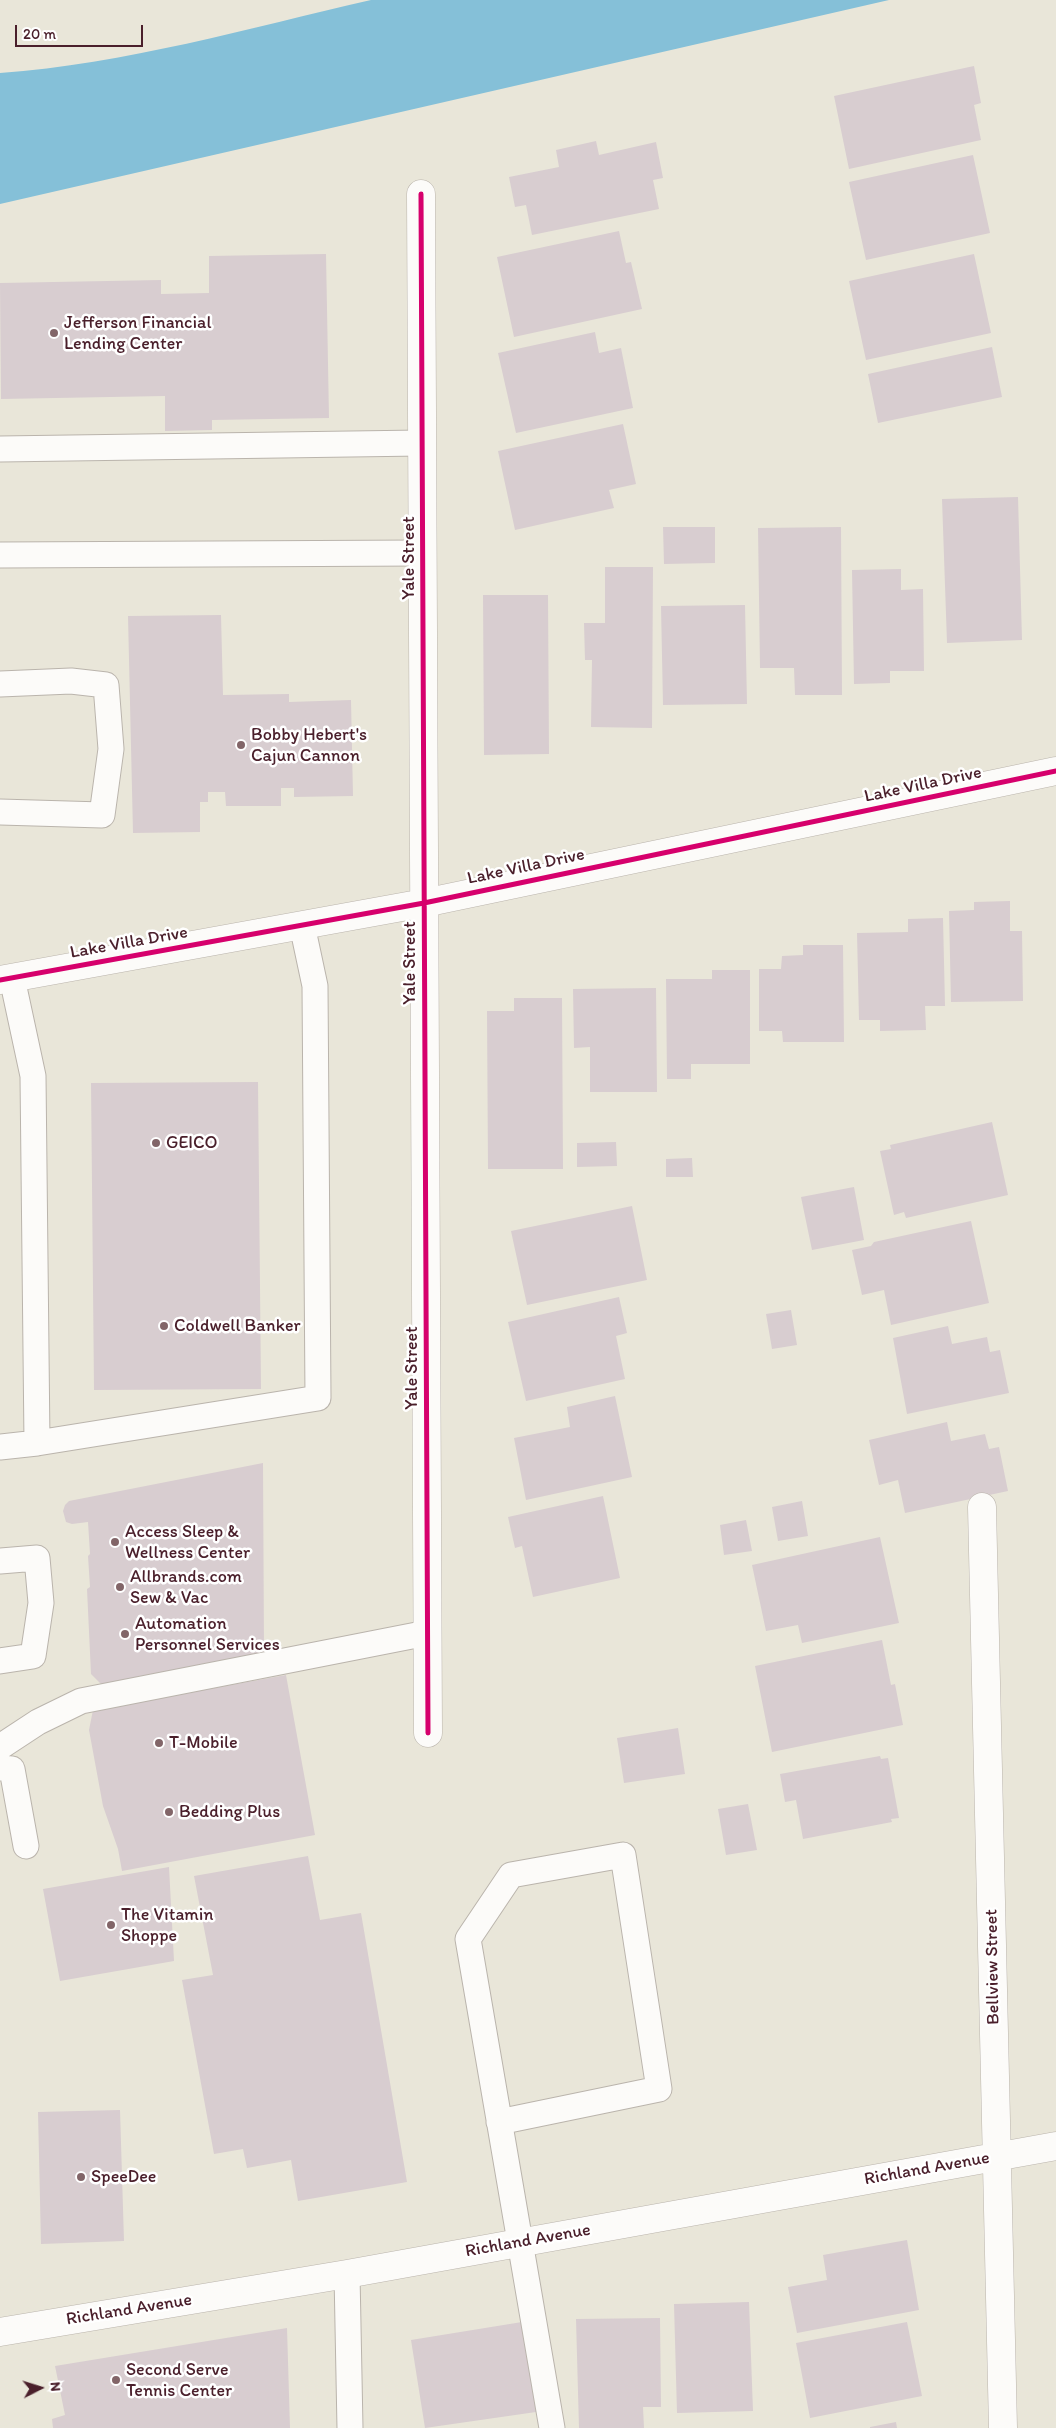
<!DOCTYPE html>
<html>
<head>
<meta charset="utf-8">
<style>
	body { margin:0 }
	#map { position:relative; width:1056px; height:2428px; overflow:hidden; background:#e9e6d9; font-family:Itim,sans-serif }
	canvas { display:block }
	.north { position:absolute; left:15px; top:2363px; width:50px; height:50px; -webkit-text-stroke:4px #fff; paint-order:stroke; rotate:85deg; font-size:14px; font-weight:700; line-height:20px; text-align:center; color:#4a1f2b }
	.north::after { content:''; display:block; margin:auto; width:18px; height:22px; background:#4a1f2b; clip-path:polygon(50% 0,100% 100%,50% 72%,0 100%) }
	.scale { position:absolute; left:15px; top:25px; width:128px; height:22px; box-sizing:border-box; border:2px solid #4a1f2b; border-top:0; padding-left:6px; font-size:15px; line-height:18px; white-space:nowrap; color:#4a1f2b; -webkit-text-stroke:4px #fff; paint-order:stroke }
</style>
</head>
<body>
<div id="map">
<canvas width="1056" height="2428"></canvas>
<div class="north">N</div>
<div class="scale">20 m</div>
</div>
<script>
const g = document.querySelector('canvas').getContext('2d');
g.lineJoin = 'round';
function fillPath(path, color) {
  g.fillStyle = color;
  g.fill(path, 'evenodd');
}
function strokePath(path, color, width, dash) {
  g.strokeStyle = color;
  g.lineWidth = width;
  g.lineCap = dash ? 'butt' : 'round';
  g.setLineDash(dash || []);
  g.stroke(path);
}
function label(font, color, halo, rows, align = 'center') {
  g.font = font + ' Itim,sans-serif';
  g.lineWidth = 5;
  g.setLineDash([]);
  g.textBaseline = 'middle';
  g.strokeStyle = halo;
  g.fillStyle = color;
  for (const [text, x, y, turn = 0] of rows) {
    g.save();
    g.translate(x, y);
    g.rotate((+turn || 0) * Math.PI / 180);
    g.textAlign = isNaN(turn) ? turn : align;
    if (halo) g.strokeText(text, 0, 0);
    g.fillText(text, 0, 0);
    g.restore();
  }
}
const water = new Path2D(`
	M 371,0 L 889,0 L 0,204 L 0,73 C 125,64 249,28 371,0 Z`);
const building = new Path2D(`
	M 974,66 L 981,103 L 974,105 L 981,140 L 849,169 L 834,96 Z
	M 596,141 L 599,155 L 656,142 L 663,178 L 653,180 L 659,209 L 532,235 L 526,205 L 515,207 L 509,177 L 559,167 L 556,150 Z
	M 973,155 L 990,233 L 866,260 L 849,182 Z
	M 619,231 L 626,263 L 631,262 L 642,309 L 514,337 L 497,257 Z
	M 326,254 L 329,418 L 212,420 L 212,430 L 165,431 L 165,396 L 1,399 L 0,283 L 161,280 L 161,294 L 209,293 L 209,256 Z
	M 974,254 L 991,333 L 866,360 L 849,281 Z
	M 595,332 L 599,353 L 621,348 L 633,408 L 516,433 L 498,353 Z
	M 992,347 L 1002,397 L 878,423 L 868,374 Z
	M 623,424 L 636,484 L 609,490 L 614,508 L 515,530 L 498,451 Z
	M 1018,497 L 1022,640 L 947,643 L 942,499 Z
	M 663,527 L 715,527 L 715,563 L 664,564 Z
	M 841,527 L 842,695 L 795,695 L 794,668 L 760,668 L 758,528 Z
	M 605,567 L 653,567 L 652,728 L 591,727 L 592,660 L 585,660 L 584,623 L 605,623 Z
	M 901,569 L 901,590 L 923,589 L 924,671 L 890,671 L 890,683 L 854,684 L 852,570 Z
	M 483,595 L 548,595 L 549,754 L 484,755 Z
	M 745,605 L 747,704 L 663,705 L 661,606 Z
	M 221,615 L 223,695 L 289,694 L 289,702 L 351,700 L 353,796 L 294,797 L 294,788 L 281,788 L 281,806 L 226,806 L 225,792 L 208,792 L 208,802 L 200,802 L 200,832 L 133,833 L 128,616 Z
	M 1010,901 L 1010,931 L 1022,931 L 1023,1001 L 951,1002 L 949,911 L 974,910 L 974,902 Z
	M 943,918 L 945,1006 L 925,1006 L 926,1030 L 880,1031 L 880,1020 L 859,1020 L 857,933 L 908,932 L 908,919 Z
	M 803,945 L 843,945 L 844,1042 L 783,1042 L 782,1031 L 759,1031 L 759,969 L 781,969 L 782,956 L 803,955 Z
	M 712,970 L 750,970 L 750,1064 L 691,1064 L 691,1079 L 667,1079 L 666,979 L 712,979 Z
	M 656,988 L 657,1092 L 590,1092 L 590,1047 L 574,1048 L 573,989 Z
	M 514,998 L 562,998 L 563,1169 L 488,1169 L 487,1011 L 514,1011 Z
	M 258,1082 L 261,1389 L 94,1390 L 91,1083 Z
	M 992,1122 L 1008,1195 L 906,1218 L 904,1212 L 894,1215 L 880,1151 L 891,1149 L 890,1145 Z
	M 616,1142 L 617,1166 L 577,1167 L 577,1143 Z
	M 692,1158 L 693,1177 L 666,1177 L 666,1159 Z
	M 854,1187 L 864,1240 L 812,1250 L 801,1197 Z
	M 632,1206 L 647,1280 L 527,1305 L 511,1231 Z
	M 971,1221 L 989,1303 L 891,1325 L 884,1290 L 862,1295 L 852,1250 L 871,1246 L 874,1242 Z
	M 619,1297 L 627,1333 L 616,1336 L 625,1379 L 526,1401 L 508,1322 Z
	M 791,1310 L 797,1345 L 772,1349 L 766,1314 Z
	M 948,1326 L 952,1344 L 987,1337 L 990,1352 L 1000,1350 L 1009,1393 L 907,1414 L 893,1338 Z
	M 615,1396 L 632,1477 L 526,1500 L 514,1438 L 570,1427 L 567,1407 Z
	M 947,1422 L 951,1441 L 985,1434 L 989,1449 L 999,1447 L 1008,1491 L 905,1513 L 898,1480 L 879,1485 L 869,1440 Z
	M 263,1463 L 264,1651 L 260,1658 L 106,1689 L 91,1674 L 87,1589 L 90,1587 L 88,1556 L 90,1554 L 88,1522 L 72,1524 L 66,1522 L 63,1511 L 65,1505 L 69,1501 Z
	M 603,1496 L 620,1578 L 533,1597 L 522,1546 L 515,1548 L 508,1517 Z
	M 802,1501 L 808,1536 L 778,1541 L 772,1507 Z
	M 746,1520 L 752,1551 L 724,1555 L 720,1525 Z
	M 880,1537 L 899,1623 L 802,1643 L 798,1625 L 766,1631 L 752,1565 Z
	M 882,1640 L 891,1685 L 895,1684 L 903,1725 L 772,1752 L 755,1666 Z
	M 286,1675 L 315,1835 L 122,1871 L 118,1849 L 103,1806 L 89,1730 L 93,1710 Z
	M 678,1728 L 685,1774 L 624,1783 L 617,1738 Z
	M 880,1756 L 881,1759 L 888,1758 L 899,1818 L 891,1819 L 892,1822 L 803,1839 L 796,1800 L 785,1802 L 780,1774 Z
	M 748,1804 L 757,1850 L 726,1855 L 718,1809 Z
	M 308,1856 L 320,1920 L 361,1913 L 407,2182 L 298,2201 L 291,2160 L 247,2168 L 243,2149 L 214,2154 L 182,1980 L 213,1975 L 194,1876 Z
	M 169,1867 L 174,1961 L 60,1981 L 43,1889 Z
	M 120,2110 L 124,2241 L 41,2244 L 38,2112 Z
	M 907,2240 L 919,2310 L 797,2333 L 788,2287 L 827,2280 L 823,2255 Z
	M 749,2302 L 753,2411 L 677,2413 L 674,2304 Z
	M 660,2318 L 661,2407 L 643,2407 L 644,2428 L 579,2428 L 576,2319 Z
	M 522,2322 L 536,2412 L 425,2428 L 411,2340 Z
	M 907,2322 L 922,2396 L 810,2418 L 796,2343 Z
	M 287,2328 L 290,2428 L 53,2428 L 52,2419 L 65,2415 L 55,2366 Z
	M 896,2422 L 897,2428 L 870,2428 L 870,2427 Z`);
const lane = new Path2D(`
	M 0,449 L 421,443
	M 0,555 L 423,553
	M 0,684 L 71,681 L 106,685 L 111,749 L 102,815 L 0,812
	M 12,978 L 33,1076 L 37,1443 L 318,1398 L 315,986 L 302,925
	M 0,1447 L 37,1443
	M 0,1561 L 37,1558 L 41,1603 L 33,1656 L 0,1661
	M 0,1747 L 38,1722 L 81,1701 L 427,1633
	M 0,1768 L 12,1769 L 26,1846
	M 499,2122 L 659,2089 L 623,1855 L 511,1875 L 468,1939 C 496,2102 524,2265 552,2428
	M 347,2274 L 350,2428`);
const street = new Path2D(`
	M 421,194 L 428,1733
	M 0,980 L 424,903 L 1056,771
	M 982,1507 L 1003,2428
	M 0,2332 L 347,2274 L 1056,2146`);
const cycleway = new Path2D(`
	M 421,194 L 428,1733
	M 0,980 L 424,903 L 1056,771`);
const markers = [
	[54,333,5,"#826568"],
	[241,745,5,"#826568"],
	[156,1143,5,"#826568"],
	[164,1326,5,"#826568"],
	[115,1542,5,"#826568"],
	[120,1587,5,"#826568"],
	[125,1634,5,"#826568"],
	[159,1743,5,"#826568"],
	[169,1812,5,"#826568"],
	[111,1925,5,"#826568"],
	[81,2177,5,"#826568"],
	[116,2380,5,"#826568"]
];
const poiNames = [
	["Jefferson Financial",64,323],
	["Lending Center",64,344],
	["Bobby Hebert's",251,735],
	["Cajun Cannon",251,756],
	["GEICO",166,1143],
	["Coldwell Banker",174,1326],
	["Access Sleep &",125,1532],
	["Wellness Center",125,1553],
	["Allbrands.com",130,1577],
	["Sew & Vac",130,1598],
	["Automation",135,1624],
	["Personnel Services",135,1645],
	["T-Mobile",169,1743],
	["Bedding Plus",179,1812],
	["The Vitamin",121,1915],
	["Shoppe",121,1936],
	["SpeeDee",91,2177],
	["Second Serve",126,2370],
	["Tennis Center",126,2391]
];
const streetNames = [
	["Yale Street",409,558,-90],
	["Lake Villa Drive",923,785,-12],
	["Lake Villa Drive",526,867,-12],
	["Lake Villa Drive",129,943,-10],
	["Yale Street",410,963,-90],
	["Yale Street",412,1368,-90],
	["Bellview Street",993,1967,-91],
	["Richland Avenue",927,2169,-10],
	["Richland Avenue",528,2241,-10],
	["Richland Avenue",129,2310,-9]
];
fillPath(water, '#85c0d8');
fillPath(building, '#d8cdd0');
strokePath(lane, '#bab4ac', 27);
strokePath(street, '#bab4ac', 29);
strokePath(lane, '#fcfbf9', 25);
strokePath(street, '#fcfbf9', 28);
strokePath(cycleway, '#d6006c', 5);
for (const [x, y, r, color] of markers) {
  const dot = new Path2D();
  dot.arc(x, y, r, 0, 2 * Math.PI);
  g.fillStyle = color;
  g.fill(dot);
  strokePath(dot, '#fff', 2);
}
label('18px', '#4a1f2b', '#fff', poiNames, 'left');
label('18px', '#4a1f2b', '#fff', streetNames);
</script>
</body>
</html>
